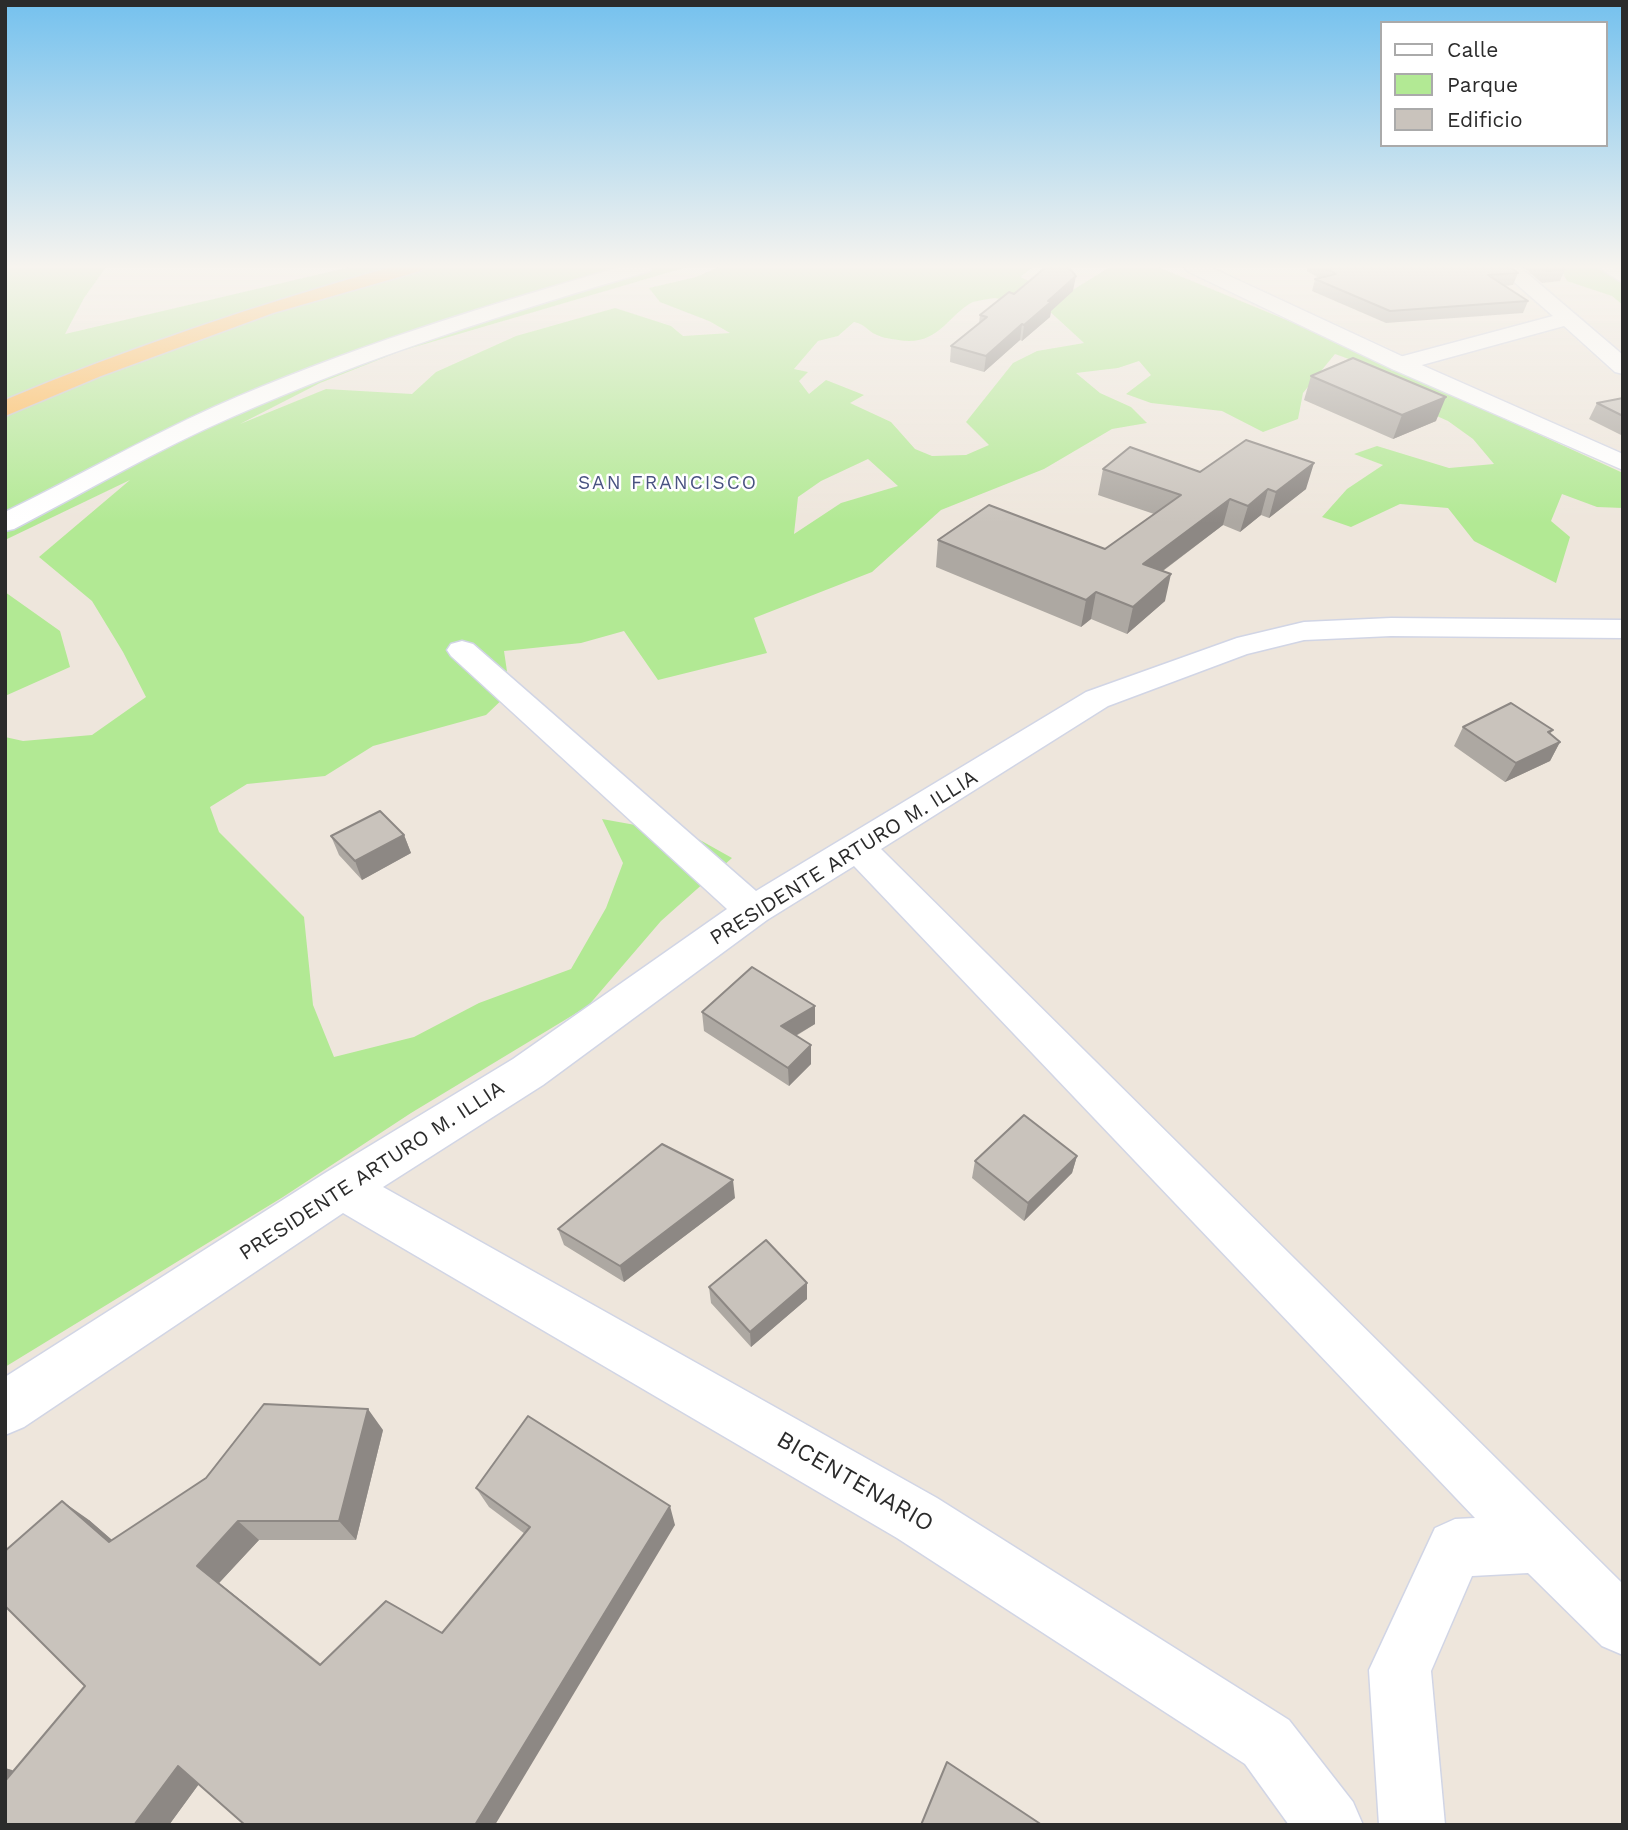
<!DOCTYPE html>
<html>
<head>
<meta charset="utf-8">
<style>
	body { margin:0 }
	#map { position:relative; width:1628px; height:1830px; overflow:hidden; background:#eee6dc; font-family:"Work Sans",sans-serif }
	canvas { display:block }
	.frame { position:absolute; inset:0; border:7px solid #2b2b2b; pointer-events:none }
	.legend { position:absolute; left:1380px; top:21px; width:228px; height:126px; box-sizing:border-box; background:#fff; border:2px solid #aaa; margin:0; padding:9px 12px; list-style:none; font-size:21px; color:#2b2b2b }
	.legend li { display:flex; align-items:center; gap:14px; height:35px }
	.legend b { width:35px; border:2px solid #aaa }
</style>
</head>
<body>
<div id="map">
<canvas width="1628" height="1830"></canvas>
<div class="frame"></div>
<ul class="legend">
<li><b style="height:9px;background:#fff"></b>Calle</li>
<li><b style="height:19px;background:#b2e994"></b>Parque</li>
<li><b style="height:19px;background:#c9c3bc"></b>Edificio</li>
</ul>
</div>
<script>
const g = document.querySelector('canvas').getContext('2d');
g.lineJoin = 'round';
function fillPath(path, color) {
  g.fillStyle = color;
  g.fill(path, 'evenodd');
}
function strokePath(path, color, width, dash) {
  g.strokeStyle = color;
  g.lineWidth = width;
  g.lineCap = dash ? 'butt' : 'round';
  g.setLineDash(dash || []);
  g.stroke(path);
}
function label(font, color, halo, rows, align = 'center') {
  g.font = font + ' "Work Sans",sans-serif';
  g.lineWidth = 5;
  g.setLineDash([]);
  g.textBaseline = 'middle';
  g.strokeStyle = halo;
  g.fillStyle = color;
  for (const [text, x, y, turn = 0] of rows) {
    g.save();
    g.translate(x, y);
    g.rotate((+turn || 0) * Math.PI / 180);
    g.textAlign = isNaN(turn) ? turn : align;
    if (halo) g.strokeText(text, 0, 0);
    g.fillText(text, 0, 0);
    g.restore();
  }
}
const green = new Path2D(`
	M 5,267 L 106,267 L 84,298 L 65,334 L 350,267 L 687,267 L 401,351 L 320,383 L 240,424 L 326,389 L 412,394 L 436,372 L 516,336 L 615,308 L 671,326 L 683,336 L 730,333 L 709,321 L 660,302 L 649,288 L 696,277 L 719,267 L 1033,267 L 1020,277 L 1063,296 L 1110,267 L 1158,267 L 1311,330 L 1623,473 L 1623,508 L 1597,507 L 1562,494 L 1551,521 L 1570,537 L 1556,583 L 1474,541 L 1448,508 L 1400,504 L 1351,527 L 1322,517 L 1347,489 L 1383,465 L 1354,454 L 1377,446 L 1449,468 L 1494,464 L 1473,439 L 1448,421 L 1349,377 L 1357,362 L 1335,354 L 1303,393 L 1298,419 L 1263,432 L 1222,411 L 1151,403 L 1126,394 L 1151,375 L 1139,361 L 1118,368 L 1076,373 L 1100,393 L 1131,407 L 1147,423 L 1112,429 L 1044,469 L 941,510 L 872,572 L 754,618 L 767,653 L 658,680 L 624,631 L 581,643 L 504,651 L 510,692 L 486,715 L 373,746 L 325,776 L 247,784 L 210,807 L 219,832 L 304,917 L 313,1005 L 334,1057 L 414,1037 L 479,1003 L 571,969 L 606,908 L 623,863 L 602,819 L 691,835 L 732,858 L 661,921 L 588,1006 L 411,1113 L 283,1197 L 5,1367 L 5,737 L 23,741 L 92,735 L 146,697 L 123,652 L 92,601 L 39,557 L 130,480 L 5,540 ZM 995,298 L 1046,308 L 1084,343 L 1037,351 L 1013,363 L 966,422 L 989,445 L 966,455 L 932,456 L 915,449 L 891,422 L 850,403 L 864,395 L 826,380 L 809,394 L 799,381 L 808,372 L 794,369 L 818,341 L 838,336 L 854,322 C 867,325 867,331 877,335 C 883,338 892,339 898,340 C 939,347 947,315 973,302 C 980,300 988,299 995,298 ZM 868,459 L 898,486 L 841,503 L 794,534 L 798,497 L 821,481 Z
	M 1560,267 L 1623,267 L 1623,305 L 1612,296 L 1567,281 Z
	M 5,592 L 60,631 L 70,667 L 5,696 Z`);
const minor = new Path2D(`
	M 621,267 L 652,267 L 650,271 C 509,312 367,357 232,417 C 158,449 87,491 14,529 L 5,531 L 5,512 C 75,478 143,439 214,407 C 345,349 484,306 621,267 Z
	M 1497,267 L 1519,267 L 1528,274 L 1623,355 L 1623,374 L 1615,372 L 1564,326 L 1400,371 L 1392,369 L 1389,364 L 1392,359 L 1553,316 Z
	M 1598,267 L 1623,269 L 1623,283 Z
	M 1391,618 L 1623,620 L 1623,638 L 1391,636 L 1304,640 L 1247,654 L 1108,706 L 881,849 L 1623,1584 L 1623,1655 L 1602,1646 L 1528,1573 L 1472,1576 L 1431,1671 L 1445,1825 L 1379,1825 L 1369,1670 L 1435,1528 L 1455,1519 L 1475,1518 L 854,866 L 767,920 L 543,1085 L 383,1187 L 937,1498 L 1289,1720 L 1353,1802 L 1363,1825 L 1289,1825 L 1245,1764 L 897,1538 L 343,1213 L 24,1427 L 5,1435 L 5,1377 L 325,1173 L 513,1059 L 727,909 L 451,656 L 447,650 L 451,644 L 462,641 L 473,644 L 756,891 L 1086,692 L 1237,638 L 1304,622 Z`);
const secondary = new Path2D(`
	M 1185,267 L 1210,267 L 1408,359 L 1623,454 L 1623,470 L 1392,369 L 1187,271 Z`);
const trunk = new Path2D(`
	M 391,267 L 422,267 L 420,271 L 273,313 L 101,376 L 5,416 L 5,400 C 131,347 260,304 391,267 Z`);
const wall = new Path2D(`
	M 1308,267 L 1511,267 L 1518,273 L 1513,285 L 1504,286 L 1528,301 L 1523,313 L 1386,323 L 1312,291 L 1315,279 L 1319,278 L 1307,271 Z
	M 1523,267 L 1563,267 L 1565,269 L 1560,281 L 1542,283 Z
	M 1073,291 L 1051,311 L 1050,317 L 1022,341 L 1020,340 L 984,372 L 950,362 L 951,346 L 979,323 L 980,315 L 1014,294 Z
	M 1311,376 L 1436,421 L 1393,439 L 1304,400 Z
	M 1623,398 L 1623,436 L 1589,419 L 1597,403 Z
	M 1103,469 L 1200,472 L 1306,489 L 1269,518 L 1261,515 L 1240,532 L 1223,525 L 1163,571 L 1165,601 L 1127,634 L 1091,619 L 1081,627 L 936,567 L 938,540 L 1105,549 L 1154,514 L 1098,495 Z
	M 1463,727 L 1553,730 L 1550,734 L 1560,742 L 1550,761 L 1505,782 L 1454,746 Z
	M 404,835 L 411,853 L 362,880 L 339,855 L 331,836 Z
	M 815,1006 L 815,1024 L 796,1036 L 811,1064 L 789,1086 L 704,1031 L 702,1012 Z
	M 1077,1156 L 1072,1173 L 1024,1221 L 972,1178 L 975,1161 Z
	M 735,1198 L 624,1282 L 564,1245 L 558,1229 Z
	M 807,1283 L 807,1299 L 751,1347 L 711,1303 L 709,1287 Z
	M 383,1430 L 356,1540 L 259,1540 L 219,1583 L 321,1664 L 442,1633 L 525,1534 L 489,1507 L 476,1488 L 675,1525 L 199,1784 L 169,1825 L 5,1825 L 5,1768 L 13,1771 L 85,1686 L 89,1520 L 112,1540 Z`);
const shadedWall = new Path2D(`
	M 1076,276 L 1073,291 L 1051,311 L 1050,317 L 1022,341 L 1024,325 L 1048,301 Z
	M 1022,324 L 1020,340 L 984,372 L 986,356 Z
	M 1446,397 L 1436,421 L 1393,439 L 1402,415 Z
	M 1314,463 L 1306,489 L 1269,518 L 1276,492 Z
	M 1268,489 L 1261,515 L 1240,532 L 1248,506 Z
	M 1230,499 L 1223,525 L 1137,590 L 1143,564 Z
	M 1171,574 L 1165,601 L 1127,634 L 1133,607 Z
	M 1096,592 L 1091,619 L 1081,627 L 1086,600 Z
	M 1560,742 L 1550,761 L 1505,782 L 1516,763 Z
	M 404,835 L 411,853 L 362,880 L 355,861 Z
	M 815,1006 L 815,1024 L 781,1044 L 781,1026 Z
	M 811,1045 L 811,1064 L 789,1086 L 788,1068 Z
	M 1077,1156 L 1072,1173 L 1024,1221 L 1028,1203 Z
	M 733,1180 L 735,1198 L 624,1282 L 620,1266 Z
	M 807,1283 L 807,1299 L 751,1347 L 750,1332 Z
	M 368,1409 L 383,1430 L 356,1540 L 339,1521 Z
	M 62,1501 L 89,1520 L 135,1560 L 109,1542 Z
	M 670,1506 L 675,1525 L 495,1825 L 475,1825 Z
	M 238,1521 L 259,1540 L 219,1583 L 340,1679 L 197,1566 Z
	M 178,1766 L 204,1777 L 169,1825 L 134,1825 Z
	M 5,1768 L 12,1770 L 38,1792 L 5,1782 Z`);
const building = new Path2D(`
	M 1046,267 L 1068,267 L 1076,276 L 1048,301 L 1052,301 L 1024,325 L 1022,324 L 986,356 L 951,346 L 987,317 L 980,315 L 1009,292 L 1014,294 Z
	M 1325,267 L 1511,267 L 1518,273 L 1488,275 L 1528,301 L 1390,311 L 1315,279 L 1336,274 Z
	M 1543,267 L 1563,267 L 1565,269 L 1547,271 Z
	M 1353,358 L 1446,397 L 1402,415 L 1311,376 Z
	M 1623,398 L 1623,416 L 1597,403 Z
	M 1246,440 L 1314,463 L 1276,492 L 1268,489 L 1248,506 L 1230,499 L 1143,564 L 1171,574 L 1133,607 L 1096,592 L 1086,600 L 938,540 L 989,505 L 1105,549 L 1181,495 L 1103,469 L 1130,447 L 1200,472 Z
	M 1511,703 L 1553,730 L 1548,732 L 1560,742 L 1516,763 L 1463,727 Z
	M 380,811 L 404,835 L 355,861 L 331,836 Z
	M 752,967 L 815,1006 L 781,1026 L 811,1045 L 788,1068 L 702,1012 Z
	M 1024,1115 L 1077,1156 L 1028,1203 L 975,1161 Z
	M 662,1144 L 733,1180 L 620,1266 L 558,1229 Z
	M 766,1240 L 807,1283 L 750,1332 L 709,1287 Z
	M 264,1404 L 368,1409 L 339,1521 L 238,1521 L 197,1566 L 320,1665 L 386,1601 L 442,1633 L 530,1527 L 476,1488 L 528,1416 L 670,1506 L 475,1825 L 245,1825 L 178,1766 L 134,1825 L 5,1825 L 5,1781 L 85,1686 L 5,1606 L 5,1551 L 62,1501 L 109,1542 L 206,1478 Z
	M 947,1762 L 1042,1825 L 921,1825 Z`);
const farNeighbourhoodnames = [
	["SAN FRANCISCO",668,483]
];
const streetNames = [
	["PRESIDENTE ARTURO M. ILLIA",844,858,-32],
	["PRESIDENTE ARTURO M. ILLIA",372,1171,-33]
];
const nearStreetnames = [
	["BICENTENARIO",855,1482,30]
];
fillPath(green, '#b2e994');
strokePath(minor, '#d1d5e5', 3);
strokePath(secondary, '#d1d5e5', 3);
strokePath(trunk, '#c8c8c8', 3);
fillPath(minor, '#fff');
fillPath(secondary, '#fff');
fillPath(trunk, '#fdb855');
fillPath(wall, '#ada8a2');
fillPath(shadedWall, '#8d8884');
fillPath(building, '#c9c3bc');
strokePath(building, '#8d8884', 2);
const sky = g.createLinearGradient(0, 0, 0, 523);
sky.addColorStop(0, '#74c1ee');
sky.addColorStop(0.51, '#f7f4ef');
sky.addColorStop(1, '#f7f4ef00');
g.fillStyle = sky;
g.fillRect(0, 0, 1628, 523);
g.letterSpacing = '2px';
label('19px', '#485280', '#fff', farNeighbourhoodnames);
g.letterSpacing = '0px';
label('21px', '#2b2b2b', '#fff', streetNames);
label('24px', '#2b2b2b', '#fff', nearStreetnames);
</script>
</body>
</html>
